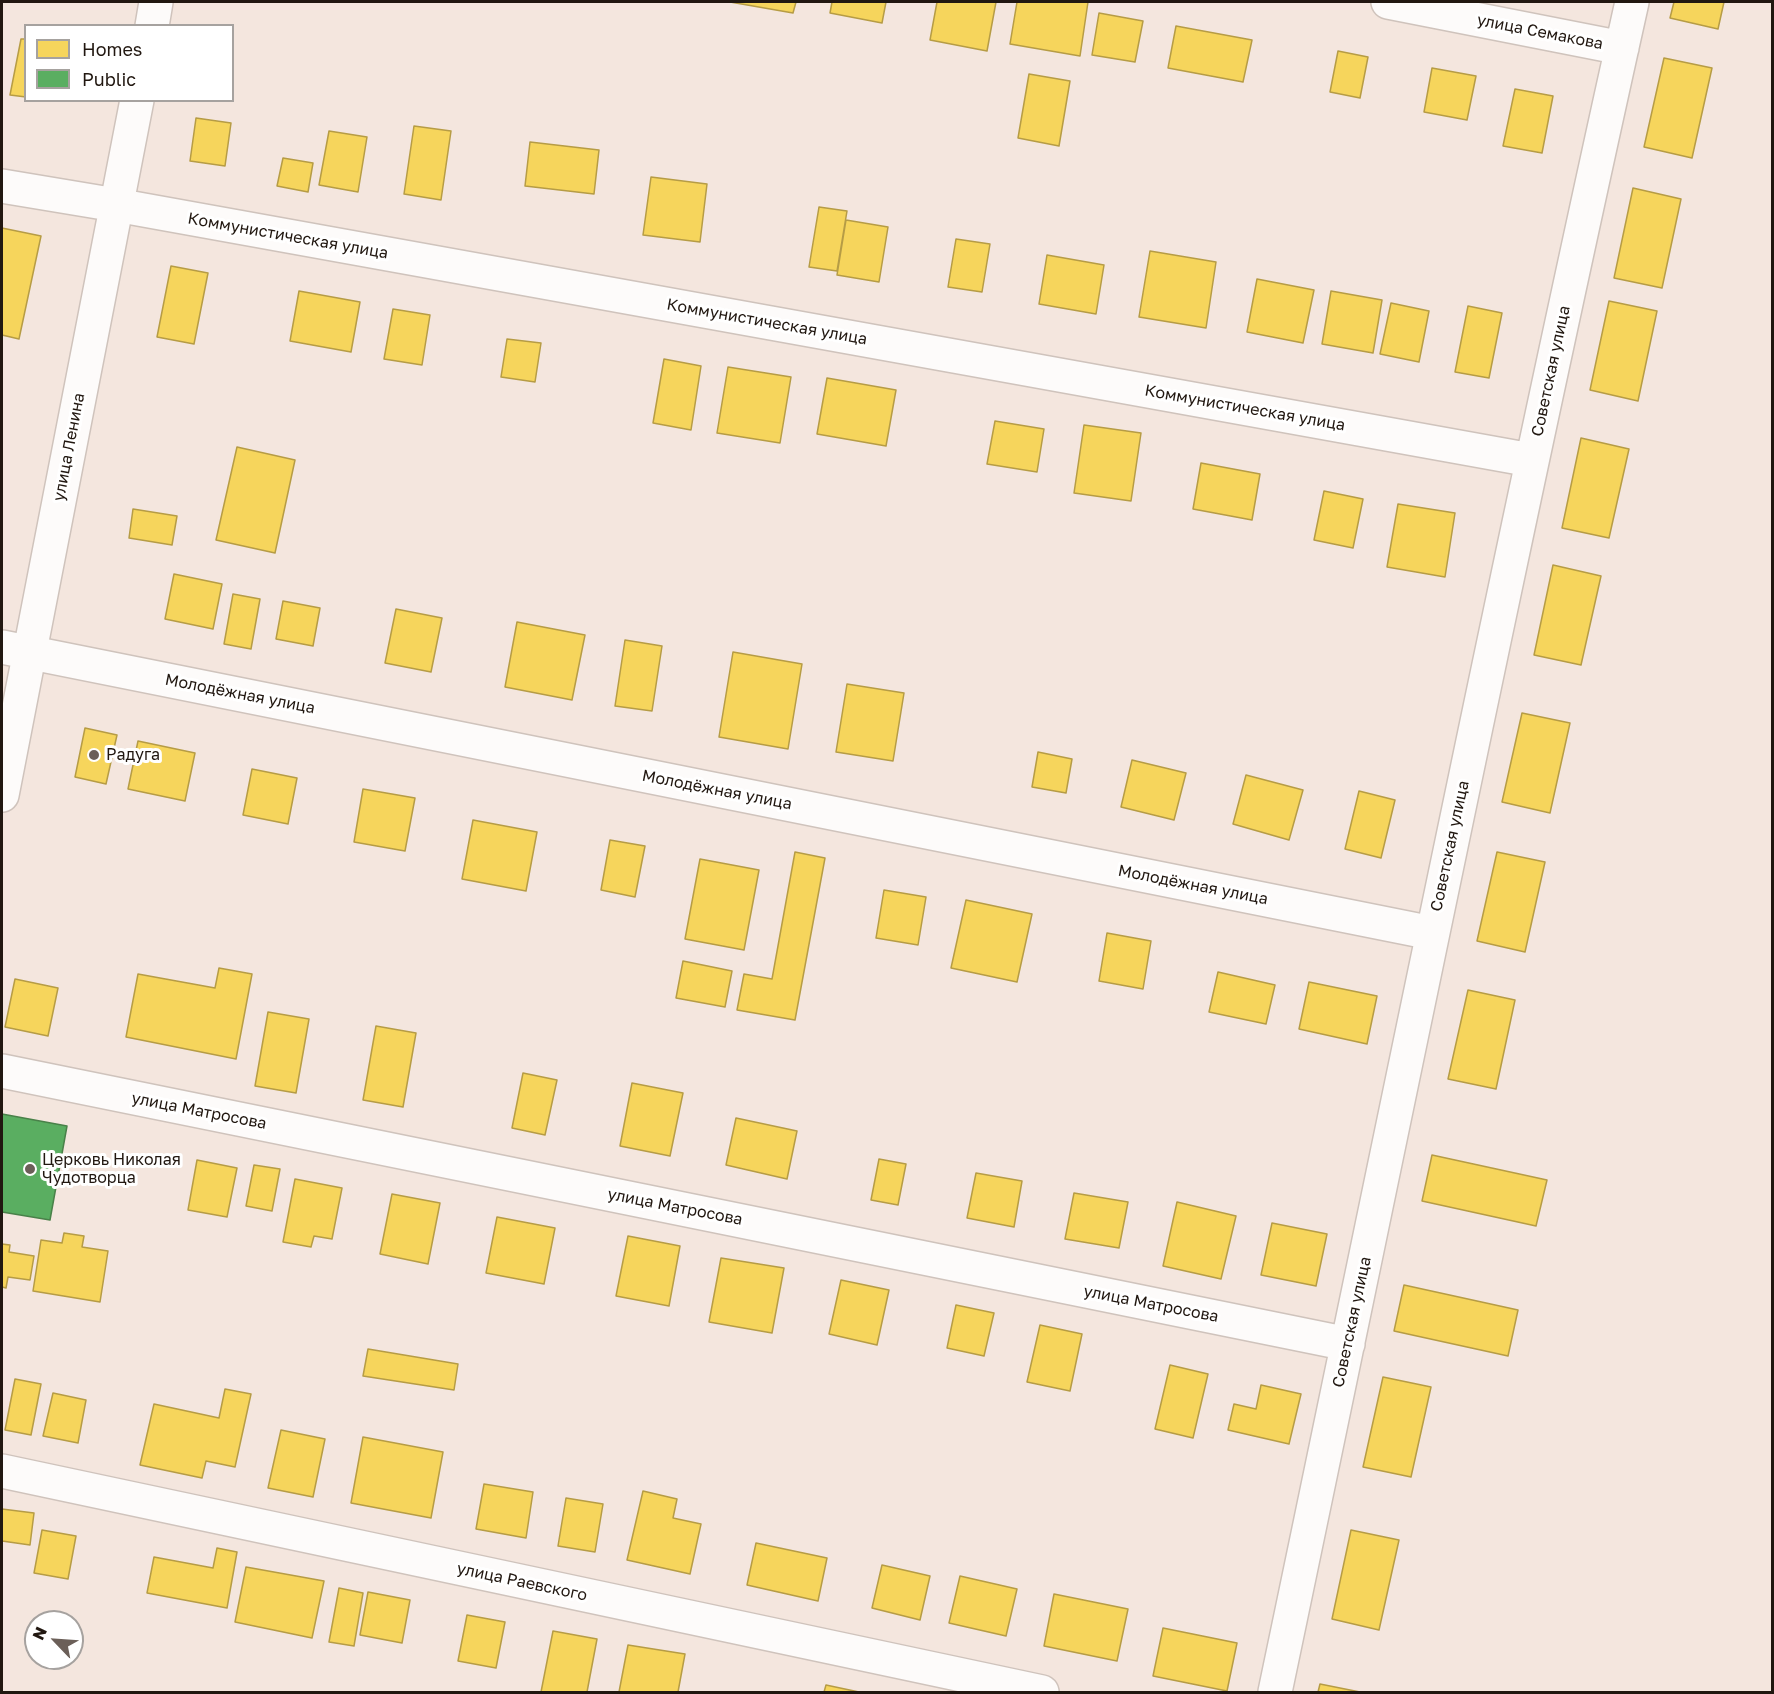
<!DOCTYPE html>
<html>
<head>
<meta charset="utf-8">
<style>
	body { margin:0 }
	#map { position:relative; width:1774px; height:1694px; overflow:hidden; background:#f4e6de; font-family:"Golos Text",sans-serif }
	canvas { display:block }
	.frame { position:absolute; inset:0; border:3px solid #211710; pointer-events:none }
	.legend { position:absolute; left:24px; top:24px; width:210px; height:78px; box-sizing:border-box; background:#fff; border:2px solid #a6a29f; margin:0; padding:8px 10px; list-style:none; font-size:18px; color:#211710 }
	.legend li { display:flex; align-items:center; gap:12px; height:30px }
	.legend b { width:30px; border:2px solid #a6a29f }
	.north { position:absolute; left:24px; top:1610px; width:60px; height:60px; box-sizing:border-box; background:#fff; border:2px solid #a6a29f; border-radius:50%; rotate:295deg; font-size:16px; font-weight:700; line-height:24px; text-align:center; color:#211710 }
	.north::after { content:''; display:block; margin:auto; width:21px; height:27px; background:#6b5f58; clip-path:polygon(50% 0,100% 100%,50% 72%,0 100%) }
</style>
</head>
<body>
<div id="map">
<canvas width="1774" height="1694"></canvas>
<div class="frame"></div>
<ul class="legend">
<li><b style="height:16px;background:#f6d55c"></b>Homes</li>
<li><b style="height:16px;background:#5aae61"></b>Public</li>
</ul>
<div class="north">N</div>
</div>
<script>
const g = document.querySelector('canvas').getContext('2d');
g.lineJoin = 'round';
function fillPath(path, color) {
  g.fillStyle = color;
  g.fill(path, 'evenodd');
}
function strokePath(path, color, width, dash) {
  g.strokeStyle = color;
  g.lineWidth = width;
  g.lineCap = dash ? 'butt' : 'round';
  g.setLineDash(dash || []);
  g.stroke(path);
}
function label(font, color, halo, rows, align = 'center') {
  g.font = font + ' "Golos Text",sans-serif';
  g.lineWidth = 6;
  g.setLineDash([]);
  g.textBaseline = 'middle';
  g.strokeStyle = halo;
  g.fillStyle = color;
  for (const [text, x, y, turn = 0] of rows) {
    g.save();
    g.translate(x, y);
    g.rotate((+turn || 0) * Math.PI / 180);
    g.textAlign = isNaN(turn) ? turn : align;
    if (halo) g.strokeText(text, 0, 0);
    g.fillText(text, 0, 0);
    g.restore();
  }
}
const homes = new Path2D(`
	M 730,2 L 796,2 L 793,13 Z
	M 832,2 L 886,2 L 882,23 L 830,13 Z
	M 937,2 L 996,2 L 987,51 L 930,40 Z
	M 1017,2 L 1088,2 L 1080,56 L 1010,44 Z
	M 1674,2 L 1724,2 L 1718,29 L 1670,18 Z
	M 1099,13 L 1143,21 L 1135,62 L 1092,55 Z
	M 1176,26 L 1252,40 L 1243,82 L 1168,68 Z
	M 21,39 L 26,39 L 26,97 L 10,95 Z
	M 1338,51 L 1368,57 L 1360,98 L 1330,92 Z
	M 1664,58 L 1712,68 L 1692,158 L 1644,147 Z
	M 1432,68 L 1476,76 L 1467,120 L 1424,112 Z
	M 1029,74 L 1070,81 L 1059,146 L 1018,138 Z
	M 1515,89 L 1553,96 L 1542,153 L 1503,146 Z
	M 196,118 L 231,123 L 225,166 L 190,161 Z
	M 414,126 L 451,131 L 441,200 L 404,194 Z
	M 329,131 L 367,137 L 358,192 L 319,185 Z
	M 530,142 L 599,150 L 594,194 L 525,186 Z
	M 283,158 L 313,163 L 308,192 L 277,186 Z
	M 651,177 L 707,184 L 700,242 L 643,235 Z
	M 1633,188 L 1681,199 L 1662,288 L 1614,278 Z
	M 819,207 L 847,211 L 837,271 L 809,267 Z
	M 846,220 L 888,227 L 879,282 L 837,275 Z
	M 2,228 L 41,236 L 19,339 L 2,335 Z
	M 956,239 L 990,244 L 982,292 L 948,287 Z
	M 1150,251 L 1216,262 L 1206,328 L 1139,317 Z
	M 1047,255 L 1104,265 L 1096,314 L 1039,304 Z
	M 171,266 L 208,273 L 194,344 L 157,337 Z
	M 1257,279 L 1314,290 L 1303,343 L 1247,332 Z
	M 299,291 L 360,302 L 351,352 L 290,341 Z
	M 1331,291 L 1382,300 L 1373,353 L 1322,344 Z
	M 1609,301 L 1657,311 L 1638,401 L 1590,390 Z
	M 1391,303 L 1429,311 L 1419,362 L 1380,354 Z
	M 1468,306 L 1502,313 L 1489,378 L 1455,372 Z
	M 393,309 L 430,315 L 422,365 L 384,359 Z
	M 507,339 L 541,343 L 535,382 L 501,377 Z
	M 664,359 L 701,366 L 691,430 L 653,423 Z
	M 728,367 L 791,377 L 780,443 L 717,433 Z
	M 827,378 L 896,390 L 886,446 L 817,434 Z
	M 995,421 L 1044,429 L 1037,472 L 987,464 Z
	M 1084,425 L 1141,433 L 1131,501 L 1074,493 Z
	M 1581,438 L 1629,449 L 1609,538 L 1562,528 Z
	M 237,447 L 295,460 L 275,553 L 216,540 Z
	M 1201,463 L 1260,474 L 1252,520 L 1193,509 Z
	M 1324,491 L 1363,499 L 1353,548 L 1314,540 Z
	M 1398,504 L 1455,513 L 1445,577 L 1387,567 Z
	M 133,509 L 177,516 L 172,545 L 129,538 Z
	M 1553,565 L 1601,576 L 1581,665 L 1534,655 Z
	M 174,574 L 222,584 L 213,629 L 165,619 Z
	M 233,594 L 260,599 L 251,649 L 224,644 Z
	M 283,601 L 320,608 L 313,646 L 276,639 Z
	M 396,609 L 442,618 L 431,672 L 385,663 Z
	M 517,622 L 585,635 L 572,700 L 505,687 Z
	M 625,640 L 662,646 L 652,711 L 615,706 Z
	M 733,652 L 802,664 L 788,749 L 719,737 Z
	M 847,684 L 904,693 L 893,761 L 836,752 Z
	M 1522,713 L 1570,723 L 1550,813 L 1502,802 Z
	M 85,728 L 117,735 L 106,784 L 75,777 Z
	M 138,741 L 195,753 L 185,801 L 128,789 Z
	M 1038,752 L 1072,759 L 1066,793 L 1032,787 Z
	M 1132,760 L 1186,773 L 1174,820 L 1121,807 Z
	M 252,769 L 297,778 L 288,824 L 243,815 Z
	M 1246,775 L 1303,790 L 1289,840 L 1233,824 Z
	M 363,789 L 415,798 L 405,851 L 354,842 Z
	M 1359,791 L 1395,800 L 1381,858 L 1345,849 Z
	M 473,820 L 537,832 L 526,891 L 462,879 Z
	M 610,840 L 645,846 L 635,897 L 601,890 Z
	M 795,852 L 825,858 L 795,1020 L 737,1010 L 744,974 L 772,979 Z
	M 1497,852 L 1545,862 L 1525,952 L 1477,941 Z
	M 700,859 L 759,870 L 744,950 L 685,939 Z
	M 884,890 L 926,897 L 918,945 L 876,938 Z
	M 966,900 L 1032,914 L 1017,982 L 951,968 Z
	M 1107,933 L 1151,941 L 1143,989 L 1099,981 Z
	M 683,961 L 732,971 L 725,1007 L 676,998 Z
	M 219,968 L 252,974 L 236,1059 L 126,1037 L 138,974 L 215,988 Z
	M 1218,972 L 1275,985 L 1266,1024 L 1209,1012 Z
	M 15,979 L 58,988 L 48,1036 L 5,1027 Z
	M 1309,982 L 1377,996 L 1367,1044 L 1299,1029 Z
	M 1468,990 L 1515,1000 L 1496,1089 L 1448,1079 Z
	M 268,1012 L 309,1019 L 296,1093 L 255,1086 Z
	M 376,1026 L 416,1033 L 403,1107 L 363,1100 Z
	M 523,1073 L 557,1080 L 545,1135 L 512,1128 Z
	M 632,1083 L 683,1093 L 670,1156 L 620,1146 Z
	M 736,1118 L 797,1131 L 787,1179 L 726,1165 Z
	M 1432,1155 L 1547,1180 L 1536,1226 L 1422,1201 Z
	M 879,1159 L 906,1164 L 898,1205 L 871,1200 Z
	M 197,1160 L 237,1168 L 227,1217 L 188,1210 Z
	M 254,1165 L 280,1169 L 272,1211 L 246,1206 Z
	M 976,1173 L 1022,1181 L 1014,1227 L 967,1218 Z
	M 295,1179 L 342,1188 L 332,1239 L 314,1236 L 311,1247 L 283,1242 Z
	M 1074,1193 L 1128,1202 L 1119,1248 L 1065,1239 Z
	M 392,1194 L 440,1203 L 428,1264 L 380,1254 Z
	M 1177,1202 L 1236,1216 L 1221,1279 L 1163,1266 Z
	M 497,1217 L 555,1228 L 544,1284 L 486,1273 Z
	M 1272,1223 L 1327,1234 L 1316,1286 L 1261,1275 Z
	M 64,1233 L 84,1236 L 82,1247 L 108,1251 L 100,1302 L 33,1291 L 41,1240 L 62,1243 Z
	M 628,1236 L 680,1246 L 669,1306 L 616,1296 Z
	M 2,1244 L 10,1245 L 9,1252 L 34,1256 L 30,1280 L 8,1277 L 6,1288 L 2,1287 Z
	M 721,1258 L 784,1268 L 772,1333 L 709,1322 Z
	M 841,1280 L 889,1290 L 877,1345 L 829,1334 Z
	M 1404,1285 L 1518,1310 L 1508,1356 L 1394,1331 Z
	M 956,1305 L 994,1313 L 984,1356 L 947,1348 Z
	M 1040,1325 L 1082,1334 L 1070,1391 L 1027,1382 Z
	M 368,1349 L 458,1364 L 454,1390 L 363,1376 Z
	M 1170,1365 L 1208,1374 L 1193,1438 L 1155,1429 Z
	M 1383,1377 L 1431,1387 L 1411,1477 L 1363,1467 Z
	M 15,1379 L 41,1384 L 31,1435 L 5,1430 Z
	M 1261,1385 L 1301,1394 L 1289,1444 L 1228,1430 L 1234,1404 L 1256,1409 Z
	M 225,1389 L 251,1394 L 235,1467 L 206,1461 L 202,1478 L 140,1465 L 154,1404 L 219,1418 Z
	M 53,1393 L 86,1400 L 78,1443 L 43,1436 Z
	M 281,1430 L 325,1439 L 313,1497 L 268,1488 Z
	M 363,1437 L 443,1452 L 431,1518 L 351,1503 Z
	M 484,1484 L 533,1492 L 526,1538 L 476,1529 Z
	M 643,1491 L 677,1499 L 673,1518 L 701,1524 L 690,1574 L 627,1560 Z
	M 566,1498 L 603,1504 L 595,1552 L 558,1546 Z
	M 2,1509 L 34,1513 L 30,1545 L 2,1541 Z
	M 42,1530 L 76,1536 L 68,1579 L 34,1573 Z
	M 1351,1530 L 1399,1540 L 1379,1630 L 1332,1619 Z
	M 756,1543 L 827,1558 L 818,1601 L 747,1585 Z
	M 217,1548 L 237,1552 L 227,1608 L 147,1593 L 154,1557 L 213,1568 Z
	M 882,1565 L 930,1576 L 920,1620 L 872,1608 Z
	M 246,1567 L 324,1581 L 312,1638 L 235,1622 Z
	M 960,1576 L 1017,1589 L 1006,1636 L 949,1623 Z
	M 339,1588 L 363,1593 L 354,1646 L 329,1642 Z
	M 368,1592 L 410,1600 L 402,1643 L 360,1635 Z
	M 1054,1594 L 1128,1609 L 1117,1661 L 1044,1646 Z
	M 467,1615 L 505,1622 L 496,1668 L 458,1661 Z
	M 1163,1628 L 1237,1643 L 1227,1691 L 1153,1676 Z
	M 553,1631 L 597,1639 L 587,1692 L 541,1692 Z
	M 628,1645 L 685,1654 L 678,1692 L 619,1692 Z
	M 1320,1684 L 1360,1692 L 1318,1692 Z
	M 826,1685 L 859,1692 L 824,1692 Z`);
const public = new Path2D(`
	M 2,1114 L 67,1126 L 50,1220 L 2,1212 Z`);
const minor = new Path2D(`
	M 1388,2 L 1622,48
	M 2,186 L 116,205 L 1531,460
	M 2,647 L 1432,933
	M 2,1071 L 1348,1344
	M 2,1471 L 1042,1692
	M 1275,1692 C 1393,1129 1507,564 1632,2`);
const major = new Path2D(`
	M 152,26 L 156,2
	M 2,795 L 137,100`);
const markers = [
	[94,755,6,"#6b5f58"],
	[30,1169,6,"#6b5f58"]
];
const streetNames = [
	["улица Семакова",1540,32,11],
	["Коммунистическая улица",288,236,10],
	["Коммунистическая улица",767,322,10],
	["Советская улица",1551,371,-78],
	["Коммунистическая улица",1245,408,10],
	["улица Ленина",69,447,-79],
	["Молодёжная улица",240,694,11],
	["Молодёжная улица",717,790,11],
	["Советская улица",1450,846,-78],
	["Молодёжная улица",1193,885,11],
	["улица Матросова",199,1111,11],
	["улица Матросова",675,1207,11],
	["улица Матросова",1151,1304,11],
	["Советская улица",1352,1322,-78],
	["улица Раевского",522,1582,12]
];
const poiNames = [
	["Радуга",106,755],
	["Церковь Николая",42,1160],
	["Чудотворца",42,1178]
];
fillPath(homes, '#f6d55c');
strokePath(homes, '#b69c45', 1.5);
fillPath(public, '#5aae61');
strokePath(public, '#498149', 1.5);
strokePath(minor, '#cfc3bc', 36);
strokePath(major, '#cfc3bc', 36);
strokePath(minor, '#fdfbfa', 33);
strokePath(major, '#fdfbfa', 33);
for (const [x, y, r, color] of markers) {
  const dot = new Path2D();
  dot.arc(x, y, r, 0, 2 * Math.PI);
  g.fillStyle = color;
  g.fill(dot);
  strokePath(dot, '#fff', 2);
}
label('16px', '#211710', '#fff', streetNames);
label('16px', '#211710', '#fff', poiNames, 'left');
</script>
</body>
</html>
